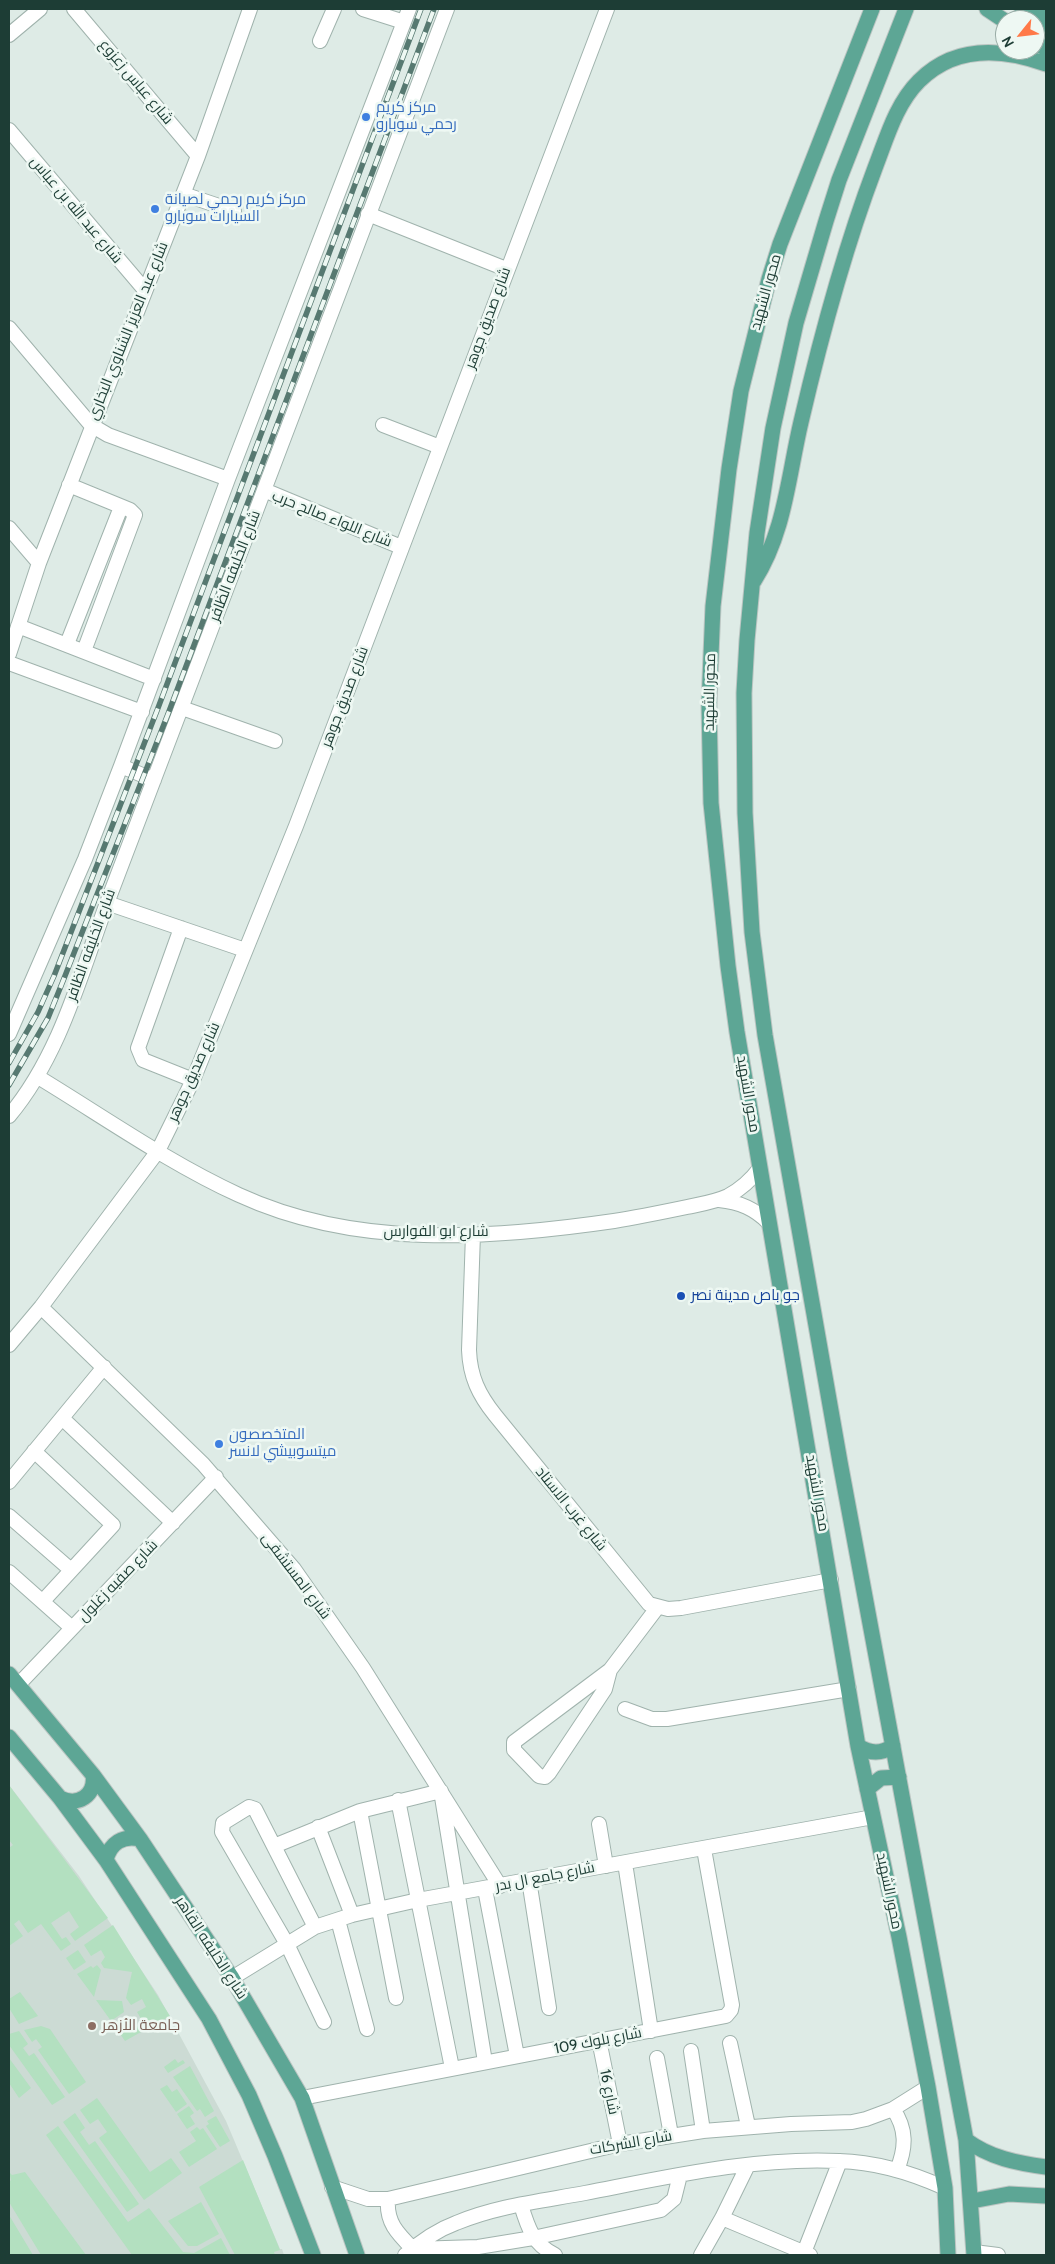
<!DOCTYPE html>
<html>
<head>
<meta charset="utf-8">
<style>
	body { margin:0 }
	#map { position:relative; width:1055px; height:2264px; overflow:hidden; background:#deebe6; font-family:Cabin,sans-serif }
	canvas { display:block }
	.frame { position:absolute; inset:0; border:10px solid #1d3d35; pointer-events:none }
	.north { position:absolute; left:995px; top:10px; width:50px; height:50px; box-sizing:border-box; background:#eef8f3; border:1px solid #9aada7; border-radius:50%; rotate:241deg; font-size:14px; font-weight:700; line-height:20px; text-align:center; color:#1d3d35 }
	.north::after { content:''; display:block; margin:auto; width:18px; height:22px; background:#ff7948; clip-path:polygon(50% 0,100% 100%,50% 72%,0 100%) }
</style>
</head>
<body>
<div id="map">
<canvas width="1055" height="2264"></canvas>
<div class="frame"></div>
<div class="north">N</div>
</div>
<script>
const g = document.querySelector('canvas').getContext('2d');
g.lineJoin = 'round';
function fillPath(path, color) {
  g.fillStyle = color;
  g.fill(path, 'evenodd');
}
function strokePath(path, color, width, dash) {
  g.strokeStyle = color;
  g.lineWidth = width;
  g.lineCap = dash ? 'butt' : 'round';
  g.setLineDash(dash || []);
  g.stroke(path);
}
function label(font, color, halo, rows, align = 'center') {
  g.font = font + ' Cabin,Cairo,sans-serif';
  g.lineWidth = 5;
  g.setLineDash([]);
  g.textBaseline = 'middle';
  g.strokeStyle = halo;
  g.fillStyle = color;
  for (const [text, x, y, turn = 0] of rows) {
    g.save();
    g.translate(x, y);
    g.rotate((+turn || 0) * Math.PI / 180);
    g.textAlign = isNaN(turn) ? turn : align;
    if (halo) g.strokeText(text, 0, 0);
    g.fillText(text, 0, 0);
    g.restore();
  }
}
const built = new Path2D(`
	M 9,1785 L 79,1876 L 158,1995 L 226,2121 L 280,2249 L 282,2249 L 284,2255 L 9,2255 Z`);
const green = new Path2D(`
	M 9,1785 L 108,1918 L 75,1941 L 70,1934 L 79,1927 L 69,1911 L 51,1923 L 62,1939 L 66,1937 L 71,1944 L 61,1951 L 41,1924 L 28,1933 L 19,1920 L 14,1924 L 23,1936 L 9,1946 L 9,1848 L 13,1845 L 9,1840 Z
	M 113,1925 L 170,2016 L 147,2029 L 137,2012 L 146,2007 L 142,1999 L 131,2005 L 126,1998 L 132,1972 L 104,1968 L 101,1963 L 105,1957 L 101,1950 L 91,1956 L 84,1945 Z
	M 78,1950 L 86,1962 L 74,1970 L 66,1958 Z
	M 97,1965 L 101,1970 L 94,1997 L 77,1974 L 91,1966 L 93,1968 Z
	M 20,1992 L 38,2016 L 19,2024 L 9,2008 L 9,1999 Z
	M 96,2000 L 122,2001 L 124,2012 L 111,2021 Z
	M 127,2017 L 129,2021 L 133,2019 L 141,2032 L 125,2041 L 114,2025 Z
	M 41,2026 L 50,2029 L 86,2082 L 69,2094 L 38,2050 L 42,2047 L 36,2039 L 32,2042 L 24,2030 Z
	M 19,2031 L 28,2044 L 23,2048 L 29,2056 L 34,2053 L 65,2097 L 52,2105 L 9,2045 L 9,2034 Z
	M 9,2058 L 31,2088 L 19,2098 L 9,2083 Z
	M 175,2059 L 178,2063 L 183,2060 L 185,2063 L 168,2073 L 164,2067 Z
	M 190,2066 L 214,2111 L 205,2117 L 200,2109 L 197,2111 L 173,2077 Z
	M 167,2085 L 172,2092 L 177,2089 L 187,2104 L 176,2112 L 160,2089 Z
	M 97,2098 L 150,2172 L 171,2158 L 182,2173 L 144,2200 L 99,2138 L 107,2132 L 98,2119 L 90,2124 L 80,2110 Z
	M 189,2106 L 194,2113 L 190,2116 L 195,2124 L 187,2129 L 177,2114 Z
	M 75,2113 L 85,2128 L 80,2132 L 89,2145 L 95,2141 L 139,2204 L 127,2212 L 63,2122 Z
	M 216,2116 L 230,2141 L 220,2147 L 206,2126 L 209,2124 L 207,2121 Z
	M 58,2126 L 128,2222 L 149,2208 L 183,2252 L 194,2253 L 221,2238 L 230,2255 L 132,2255 L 46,2135 Z
	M 197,2127 L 200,2130 L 203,2128 L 217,2149 L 189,2167 L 179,2152 L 196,2141 L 190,2132 Z
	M 243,2160 L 280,2250 L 274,2252 L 275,2255 L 235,2255 L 199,2187 Z
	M 9,2172 L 12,2175 L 25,2172 L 86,2255 L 41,2255 L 9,2202 L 9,2182 L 11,2180 Z
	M 201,2202 L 219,2234 L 197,2246 L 188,2246 L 168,2221 Z
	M 9,2215 L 33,2255 L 9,2255 Z`);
const minor = new Path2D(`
	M 74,9 L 198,156
	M 363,9 L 404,22
	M 9,35 L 40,9
	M 320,41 L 334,9
	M 9,130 L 144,289
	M 183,194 L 234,211
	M 368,214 L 506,269
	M 9,328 L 91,425 L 108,435 L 228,479
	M 383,425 L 440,447
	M 69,485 L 130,510 L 135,515 L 84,651
	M 264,490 L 401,547
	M 9,528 L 39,563
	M 18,626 L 154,679
	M 67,644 L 121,507
	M 9,654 L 39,563 L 198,156 L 250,9
	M 9,663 L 142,712
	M 182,708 L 275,741
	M 121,766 L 154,780
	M 107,903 L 245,950
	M 181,928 L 138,1048 L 143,1060 L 193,1080
	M 9,1034 L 85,859 L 121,766 L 228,479 L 409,9
	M 38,1077 C 104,1117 169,1163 239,1195 C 356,1249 490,1239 614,1221 C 639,1217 663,1212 687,1207 C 701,1204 715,1202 728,1196 C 741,1189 751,1180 760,1168
	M 9,1116 C 60,1055 80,976 107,903 L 447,9
	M 719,1200 C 740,1202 755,1209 769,1223
	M 473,1234 L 469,1350 C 470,1377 479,1395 495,1415 L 649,1604 L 668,1609 L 681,1608 L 831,1580
	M 41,1307 L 203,1464 L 294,1569 L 363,1668 L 500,1886
	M 9,1345 L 41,1307 L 158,1151 L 193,1080 L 296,826 L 607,9
	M 62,1418 L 173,1523
	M 34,1451 L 113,1525 L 43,1601
	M 9,1482 L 104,1367
	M 9,1516 L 71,1570
	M 9,1572 L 72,1628
	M 610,1670 L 605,1689 L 549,1773 L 545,1777 L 539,1776 L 514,1750 L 514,1742 Z
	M 610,1670 L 657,1608
	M 19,1684 L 216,1477
	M 625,1709 L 652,1719 L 667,1719 L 849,1689
	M 398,1800 L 452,2068
	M 360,1811 L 396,1998
	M 599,1824 L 606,1866
	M 318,1827 L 352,1915
	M 274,1846 L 360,1811 L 441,1791 L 485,2062
	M 625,1863 L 651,2031
	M 529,1880 L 549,2008
	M 485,1889 L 517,2056
	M 338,1920 L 367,2029
	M 315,1927 L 255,1809 L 249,1807 L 223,1823 L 222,1832 L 287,1944 L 324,2022
	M 232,1978 L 315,1927 L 352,1915 L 418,1900 L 873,1817
	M 599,2040 L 620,2144
	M 730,2043 L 748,2126
	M 691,2051 L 703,2131
	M 657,2058 L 671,2135
	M 302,2098 L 726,2016 L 731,2010 L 732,2005 L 704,1849
	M 893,2109 C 907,2129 906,2148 897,2170
	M 332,2187 L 368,2199 L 388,2199 L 620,2144 L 703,2131 L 791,2124 L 852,2122 L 866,2119 L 893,2109 L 928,2087
	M 388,2199 C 386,2222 397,2233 413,2249 L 478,2247 L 533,2238 L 661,2210 L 674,2199 L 680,2175
	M 521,2205 C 528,2228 533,2244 555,2255
	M 722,2218 L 810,2255
	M 974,2252 L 998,2255
	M 405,2255 C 420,2242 437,2230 456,2223 C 496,2206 542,2201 585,2193 C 668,2177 754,2157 839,2161 C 876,2162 912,2173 945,2188
	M 701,2255 L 722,2218 L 748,2165
	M 803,2255 L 840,2161`);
const major = new Path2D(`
	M 872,9 L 780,244 L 769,279 L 741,391 L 729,469 L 713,606 L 709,704 L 711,803 L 728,966 L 737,1032 L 858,1746 L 899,1937 L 928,2087 L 945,2188 L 948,2255
	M 906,9 L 839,180 L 826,221 L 796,323 L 773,428 L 757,533 L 747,640 L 744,693 L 745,813 L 752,932 L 765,1035 L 840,1462 L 966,2140 L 974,2255
	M 987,9 L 1005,21
	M 1022,9 L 1046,25
	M 1043,9 L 1046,13
	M 1035,42 L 1046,49
	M 754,581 C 785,532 788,477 801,422 C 821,336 844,250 875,168 C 887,137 896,104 919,81 C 955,45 1002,48 1046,64
	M 9,1674 L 93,1775 L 140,1839 L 232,1978 L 302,2098 L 357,2255
	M 9,1737 L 60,1798 L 106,1860 L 209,2019 L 249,2095 L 275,2156 L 313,2255
	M 858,1746 C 871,1754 881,1754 893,1746
	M 867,1789 L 881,1778 L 899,1777
	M 60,1798 C 78,1807 96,1795 93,1775
	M 106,1860 C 110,1843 123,1835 140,1839
	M 966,2140 C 990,2158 1017,2163 1046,2167
	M 972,2201 L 1009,2194 L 1046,2196`);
const rail = new Path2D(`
	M 9,1063 L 38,1012 L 54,976 L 158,708 L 421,9
	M 9,1085 L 48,1018 L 63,981 L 168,714 L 434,9`);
const markers = [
	[366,117,5,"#3f7fe0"],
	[155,209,5,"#3f7fe0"],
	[681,1296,5,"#1a4fb4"],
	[219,1444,5,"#3f7fe0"],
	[92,2026,5,"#8d6e63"]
];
const streetNames = [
	["شارع عباس زعزوع",136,82,50],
	["شارع عبد الله بن عباس",76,210,50],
	["محور الشهيد",766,292,-74],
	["شارع صديق جوهر",488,318,-70],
	["شارع عبد العزيز الشناوي البخاري",128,331,-68],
	["شارع اللواء صالح حرب",332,519,22],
	["شارع الخليفه الظافر",235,566,-69],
	["محور الشهيد",710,692,-89],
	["شارع صديق جوهر",345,697,-69],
	["شارع الخليفه الظافر",91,945,-70],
	["شارع صديق جوهر",194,1072,-66],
	["محور الشهيد",748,1094,80],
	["شارع ابو الفوارس",436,1232],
	["محور الشهيد",817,1493,80],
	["شارع غرب الاستاد",571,1509,51],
	["شارع المستشفى",296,1576,53],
	["شارع صفيه زغلول",118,1581,-46],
	["شارع جامع ال بدر",545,1877,-11],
	["محور الشهيد",889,1891,78],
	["شارع الخليفه القاهر",211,1948,57],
	["شارع بلوك 109",598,2041,-11],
	["شارع 16",609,2092,78],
	["شارع الشركات",631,2143,-10]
];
const shopNames = [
	["مركز كريم",376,108],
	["رحمي سوبارو",376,125],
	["مركز كريم رحمي لصيانة",165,200],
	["السيارات سوبارو",165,217],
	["المتخصصون",229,1435],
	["ميتسوبيشي لانسر",229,1452]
];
const transitNames = [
	["جو باص مدينة نصر",691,1296]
];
const educationNames = [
	["جامعة الأزهر",102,2026]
];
fillPath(built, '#ccdbd4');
fillPath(green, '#b3e0c0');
strokePath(minor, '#a0b3ad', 16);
strokePath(major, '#bbc5c2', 17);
strokePath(minor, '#fff', 14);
strokePath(major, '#5da695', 15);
strokePath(rail, '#577971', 5.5);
strokePath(rail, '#eef8f3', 4, [11]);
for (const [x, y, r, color] of markers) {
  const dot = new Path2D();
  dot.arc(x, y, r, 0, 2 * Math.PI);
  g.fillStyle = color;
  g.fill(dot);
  strokePath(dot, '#eef8f3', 2);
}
label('15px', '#1d3d35', '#eef8f3', streetNames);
label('15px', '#366cbe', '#eef8f3', shopNames, 'left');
label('15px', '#164399', '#eef8f3', transitNames, 'left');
label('15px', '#785e54', '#eef8f3', educationNames, 'left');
</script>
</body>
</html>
